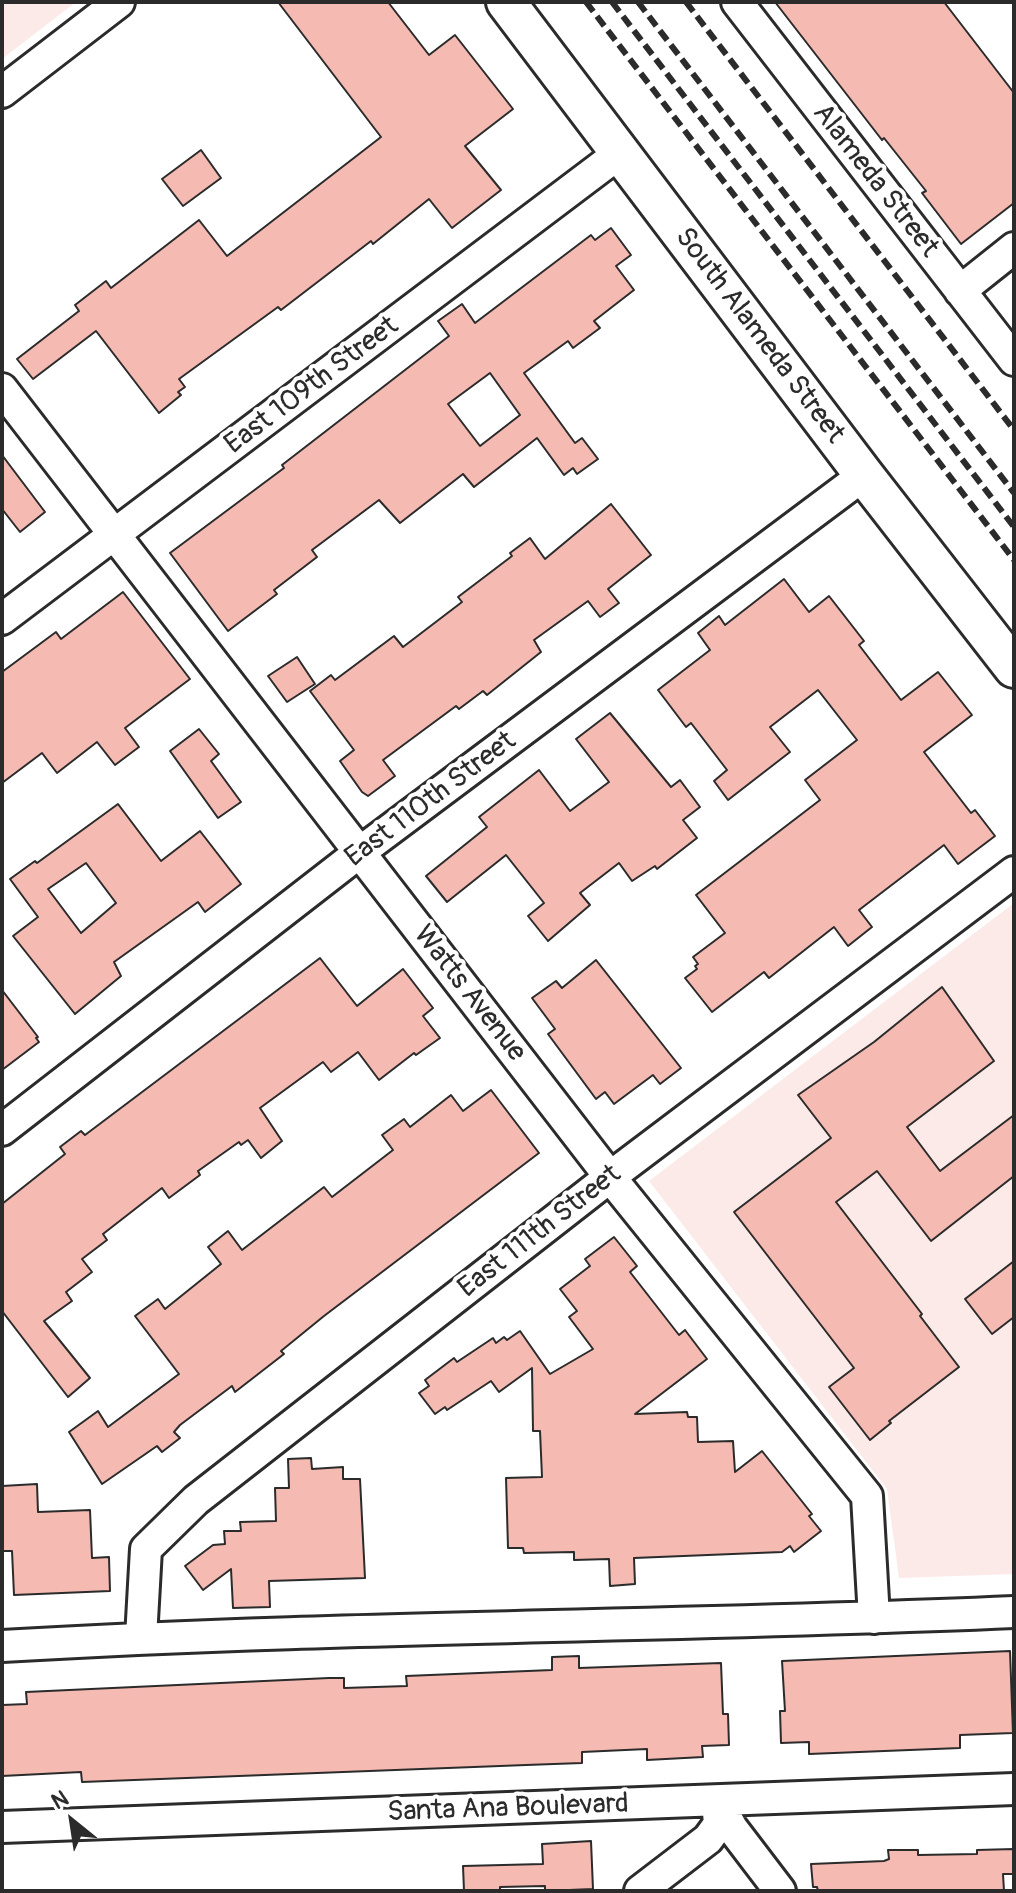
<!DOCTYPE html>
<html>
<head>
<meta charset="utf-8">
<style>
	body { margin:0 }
	#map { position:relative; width:1016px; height:1893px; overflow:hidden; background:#fff; font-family:Pangolin,sans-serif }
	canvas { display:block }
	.frame { position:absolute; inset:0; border:4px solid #2b2b2b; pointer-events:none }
	.north { position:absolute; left:32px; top:1781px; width:80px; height:80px; -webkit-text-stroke:6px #fff; paint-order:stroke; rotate:330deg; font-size:22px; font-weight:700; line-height:32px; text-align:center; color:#2b2b2b }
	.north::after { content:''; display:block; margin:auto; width:28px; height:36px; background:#2b2b2b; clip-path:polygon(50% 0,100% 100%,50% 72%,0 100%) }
</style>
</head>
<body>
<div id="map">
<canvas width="1016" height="1893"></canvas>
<div class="frame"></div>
<div class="north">N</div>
</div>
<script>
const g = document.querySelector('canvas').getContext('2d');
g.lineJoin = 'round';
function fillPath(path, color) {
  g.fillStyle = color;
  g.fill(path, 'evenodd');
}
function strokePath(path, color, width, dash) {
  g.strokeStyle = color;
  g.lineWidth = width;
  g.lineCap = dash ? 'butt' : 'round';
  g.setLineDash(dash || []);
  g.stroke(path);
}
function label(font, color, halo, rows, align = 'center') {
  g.font = font + ' Pangolin,sans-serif';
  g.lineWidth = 8;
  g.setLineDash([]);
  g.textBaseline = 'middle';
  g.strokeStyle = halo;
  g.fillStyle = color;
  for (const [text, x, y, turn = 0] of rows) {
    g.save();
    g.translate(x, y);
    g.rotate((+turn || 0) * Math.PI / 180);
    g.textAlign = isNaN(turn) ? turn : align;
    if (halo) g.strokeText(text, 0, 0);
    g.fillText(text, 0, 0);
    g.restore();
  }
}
const built = new Path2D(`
	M 2,2 L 76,2 L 2,59 Z
	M 1014,903 L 1014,1574 L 899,1578 L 887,1489 L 649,1181 Z`);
const building = new Path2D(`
	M 278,2 L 388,2 L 429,55 L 455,35 L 513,109 L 465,146 L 501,190 L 452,228 L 429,199 L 373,244 L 371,241 L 281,310 L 278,307 L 179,379 L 185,387 L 178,392 L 181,395 L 159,413 L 96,331 L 33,379 L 17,359 L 79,311 L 75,305 L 106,281 L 111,288 L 199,220 L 227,256 L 381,137 Z
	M 775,2 L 944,2 L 1014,93 L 1014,203 L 961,244 L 922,193 L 926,191 L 884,138 L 882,140 Z
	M 201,150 L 221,178 L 183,206 L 162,179 Z
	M 611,228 L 631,255 L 616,266 L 634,290 L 594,321 L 600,328 L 573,348 L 568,341 L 524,373 L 575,443 L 582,438 L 598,459 L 577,474 L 573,468 L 564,475 L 537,438 L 474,487 L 463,474 L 400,523 L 379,500 L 312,550 L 317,557 L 274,590 L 277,594 L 228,631 L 170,553 L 284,468 L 282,465 L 449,336 L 438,321 L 462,304 L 475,323 L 591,235 L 595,240 ZM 490,373 L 520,415 L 480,446 L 448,404 Z
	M 2,455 L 45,512 L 20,532 L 2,509 Z
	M 611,504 L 651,555 L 608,589 L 619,603 L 600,617 L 588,601 L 534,640 L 541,652 L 487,695 L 483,691 L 459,709 L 456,706 L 383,760 L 395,776 L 368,796 L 362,792 L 340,761 L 354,750 L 310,691 L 331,675 L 335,680 L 394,636 L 403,647 L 462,602 L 458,597 L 512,556 L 510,553 L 530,538 L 545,559 Z
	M 784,579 L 809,612 L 829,596 L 864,641 L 859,645 L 901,700 L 938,672 L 972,715 L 924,752 L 971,813 L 975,810 L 995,836 L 958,864 L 944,845 L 859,910 L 872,927 L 848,946 L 834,927 L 769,978 L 764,972 L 712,1012 L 685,978 L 697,969 L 695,966 L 698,964 L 693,957 L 725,933 L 696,895 L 820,800 L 805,780 L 857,740 L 818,690 L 770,727 L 790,752 L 728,800 L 714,781 L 727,770 L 691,723 L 686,727 L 658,690 L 710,650 L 698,633 L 719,616 L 725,625 Z
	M 123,592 L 190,679 L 125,728 L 139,747 L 115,765 L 97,742 L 57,773 L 42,753 L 2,783 L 2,672 L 56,632 L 61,639 Z
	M 297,657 L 315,684 L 287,702 L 268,676 Z
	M 610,713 L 671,787 L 680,780 L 700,807 L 683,820 L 697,838 L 657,869 L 655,866 L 632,881 L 619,863 L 580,893 L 590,905 L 548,941 L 528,916 L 544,903 L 506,855 L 447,902 L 426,876 L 487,827 L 479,817 L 539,770 L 570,811 L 609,782 L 576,739 Z
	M 199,729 L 219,754 L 211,761 L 241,802 L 218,818 L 170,751 Z
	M 118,804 L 161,861 L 200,831 L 241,884 L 205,912 L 198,902 L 114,962 L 121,976 L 75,1014 L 13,936 L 38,917 L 10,879 L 35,861 L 37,863 ZM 86,863 L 116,903 L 81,933 L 48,889 Z
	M 320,958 L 357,1006 L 403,969 L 433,1008 L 423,1016 L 440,1038 L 416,1055 L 414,1053 L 379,1080 L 358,1052 L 331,1072 L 323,1062 L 260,1108 L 282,1141 L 261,1158 L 248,1140 L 241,1145 L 239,1142 L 198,1171 L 200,1175 L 169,1198 L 162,1188 L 103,1234 L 107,1240 L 82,1259 L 92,1272 L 66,1292 L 72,1301 L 44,1321 L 90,1378 L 68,1397 L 2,1311 L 2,1204 L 65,1154 L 60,1147 L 81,1131 L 85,1135 Z
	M 596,960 L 681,1068 L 660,1084 L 653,1075 L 614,1104 L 605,1092 L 596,1099 L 548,1034 L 555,1029 L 532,998 L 556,981 L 562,988 Z
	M 942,987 L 994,1061 L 907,1127 L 940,1171 L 1014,1115 L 1014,1176 L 931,1241 L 877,1171 L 836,1202 L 922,1314 L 920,1316 L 959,1367 L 889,1421 L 891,1423 L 870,1440 L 829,1387 L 854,1368 L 734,1212 L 831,1138 L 798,1095 L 874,1042 Z
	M 2,990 L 38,1037 L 36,1038 L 39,1042 L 2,1070 Z
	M 491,1090 L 539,1153 L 324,1316 L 281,1351 L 284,1354 L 235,1392 L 232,1386 L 180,1425 L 174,1432 L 180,1438 L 162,1452 L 157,1446 L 102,1484 L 69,1432 L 98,1411 L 108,1427 L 179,1374 L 135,1316 L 158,1299 L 165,1309 L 221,1264 L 208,1247 L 228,1231 L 242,1250 L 324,1187 L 332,1197 L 393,1150 L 382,1135 L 404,1119 L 410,1127 L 451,1095 L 463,1111 Z
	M 614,1237 L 637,1266 L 630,1272 L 679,1335 L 685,1330 L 707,1359 L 635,1414 L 687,1412 L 688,1417 L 697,1417 L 698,1442 L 733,1441 L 735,1472 L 762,1451 L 812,1514 L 809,1516 L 821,1531 L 794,1552 L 790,1546 L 782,1552 L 634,1558 L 635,1584 L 610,1586 L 609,1559 L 574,1560 L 574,1552 L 524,1553 L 523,1548 L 508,1548 L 506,1478 L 542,1477 L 540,1431 L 533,1431 L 532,1368 L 499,1392 L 491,1381 L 447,1410 L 445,1407 L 435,1414 L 419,1393 L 429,1386 L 425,1380 L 454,1358 L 457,1362 L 493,1338 L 496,1343 L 504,1337 L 507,1340 L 520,1331 L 550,1374 L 593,1349 L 569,1317 L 577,1311 L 560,1289 L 590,1266 L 585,1259 Z
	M 1014,1261 L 1014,1317 L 992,1334 L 965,1299 Z
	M 311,1458 L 312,1469 L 343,1467 L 343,1479 L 360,1479 L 365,1578 L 269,1581 L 270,1607 L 233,1608 L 231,1569 L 203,1590 L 185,1566 L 213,1545 L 225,1544 L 224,1531 L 241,1531 L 240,1522 L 276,1521 L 275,1488 L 289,1488 L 288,1459 Z
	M 37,1484 L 38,1512 L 90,1510 L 92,1558 L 109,1557 L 110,1591 L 14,1595 L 12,1551 L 2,1551 L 2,1486 Z
	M 1010,1651 L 1013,1733 L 960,1735 L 960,1748 L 809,1754 L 809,1742 L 781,1743 L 780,1711 L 785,1711 L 782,1661 Z
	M 579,1656 L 579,1668 L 721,1663 L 723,1714 L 728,1714 L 729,1745 L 702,1746 L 703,1757 L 647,1760 L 647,1749 L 582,1752 L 582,1763 L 526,1765 L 82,1782 L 81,1772 L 2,1776 L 2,1705 L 27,1704 L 26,1692 L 329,1678 L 344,1678 L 344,1688 L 407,1686 L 406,1676 L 552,1670 L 552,1657 Z
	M 591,1841 L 593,1889 L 545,1891 L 545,1886 L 500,1887 L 500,1891 L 464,1891 L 463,1866 L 543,1864 L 542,1844 Z
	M 1014,1849 L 1014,1874 L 1003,1874 L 1004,1891 L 818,1891 L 817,1887 L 813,1887 L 811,1864 L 884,1861 L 889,1859 L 888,1850 L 918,1850 L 918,1855 L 977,1854 L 977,1850 Z`);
const minor = new Path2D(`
	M 737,2 L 1014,360
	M 2,92 L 119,2
	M 960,291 L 1014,248
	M 2,389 L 610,1177 L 867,1496 L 874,1618
	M 2,619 L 621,152
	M 2,1130 L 360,852 L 864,475
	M 141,1638 L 146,1549 L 196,1500 L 610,1177 L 1014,872
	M 2,1646 C 339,1626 677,1627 1014,1612
	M 717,1801 L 732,1828 L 780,1891
	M 2,1827 L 1014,1789
	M 640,1891 L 708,1839 L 719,1824 L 717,1801`);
const major = new Path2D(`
	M 506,2 L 864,475 L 1014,668`);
const rail = new Path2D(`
	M 586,2 L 1014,560
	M 612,2 L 1014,527
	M 638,2 L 1014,493
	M 686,2 L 1014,430`);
const streetNames = [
	["Alameda Street",875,181,52],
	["South Alameda Street",759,336,53],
	["East 109th Street",312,386,-37],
	["East 110th Street",431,800,-37],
	["Watts Avenue",469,994,52],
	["East 111th Street",540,1232,-38],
	["Santa Ana Boulevard",508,1809,-2]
];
fillPath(built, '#fceae8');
fillPath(building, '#f5bab2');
strokePath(building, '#2b2b2b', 2);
strokePath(minor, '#2b2b2b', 36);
strokePath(major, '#2b2b2b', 44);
strokePath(minor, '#fff', 30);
strokePath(major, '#fff', 38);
strokePath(rail, '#2b2b2b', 6, [12, 6]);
label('28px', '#2b2b2b', '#fff', streetNames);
</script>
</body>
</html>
